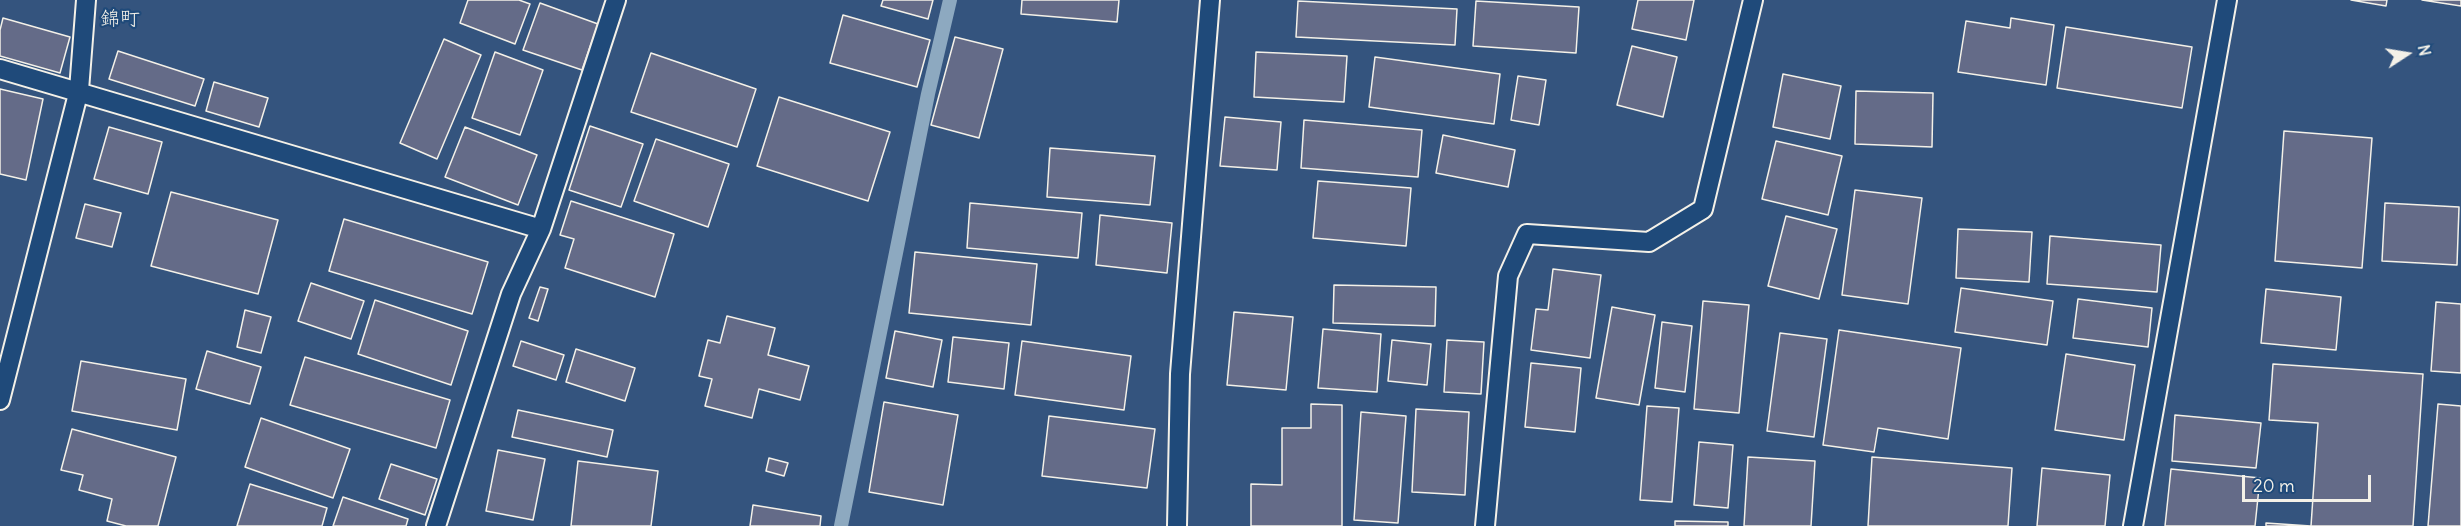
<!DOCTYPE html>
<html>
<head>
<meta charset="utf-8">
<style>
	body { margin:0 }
	#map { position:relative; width:2461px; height:526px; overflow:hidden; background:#34547e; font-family:Delius,sans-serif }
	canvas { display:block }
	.north { position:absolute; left:2377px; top:24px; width:60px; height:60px; -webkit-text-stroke:4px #1f4a7a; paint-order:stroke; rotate:78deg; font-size:16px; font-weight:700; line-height:24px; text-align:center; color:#f4f1e8 }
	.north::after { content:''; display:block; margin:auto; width:21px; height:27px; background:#f4f1e8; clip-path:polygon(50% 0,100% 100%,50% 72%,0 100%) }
	.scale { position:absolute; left:2242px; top:475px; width:129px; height:27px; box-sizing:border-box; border:3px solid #f4f1e8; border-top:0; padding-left:8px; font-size:18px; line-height:21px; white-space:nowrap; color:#f4f1e8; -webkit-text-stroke:4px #1f4a7a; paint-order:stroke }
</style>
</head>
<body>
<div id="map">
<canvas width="2461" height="526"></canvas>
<div class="north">N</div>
<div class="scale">20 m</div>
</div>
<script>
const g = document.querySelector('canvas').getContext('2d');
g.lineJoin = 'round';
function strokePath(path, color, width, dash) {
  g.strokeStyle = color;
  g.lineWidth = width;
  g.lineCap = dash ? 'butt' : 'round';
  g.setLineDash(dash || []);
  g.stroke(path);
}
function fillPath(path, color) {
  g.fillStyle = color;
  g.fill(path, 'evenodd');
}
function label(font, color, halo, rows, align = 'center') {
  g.font = font + ' Delius,"Klee One",sans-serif';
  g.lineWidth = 4.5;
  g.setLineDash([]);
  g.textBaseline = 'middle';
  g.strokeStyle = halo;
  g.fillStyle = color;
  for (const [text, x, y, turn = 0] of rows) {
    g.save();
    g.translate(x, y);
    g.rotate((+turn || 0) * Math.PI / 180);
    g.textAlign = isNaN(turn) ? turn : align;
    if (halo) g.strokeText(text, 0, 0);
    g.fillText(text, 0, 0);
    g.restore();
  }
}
const stream = new Path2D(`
	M 841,526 L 928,94 L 950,0`);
const building = new Path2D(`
	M 468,0 L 519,0 L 530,4 L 515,44 L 460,23 Z
	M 883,0 L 933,0 L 928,19 L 881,6 Z
	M 1022,0 L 1119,0 L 1117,22 L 1021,14 Z
	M 1638,0 L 1694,0 L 1686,40 L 1632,29 Z
	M 2351,0 L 2387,0 L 2386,6 Z
	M 2422,0 L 2461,0 L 2461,6 Z
	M 1298,1 L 1457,9 L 1455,45 L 1296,37 Z
	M 1476,1 L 1579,7 L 1576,53 L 1473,46 Z
	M 540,3 L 598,24 L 582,70 L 523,50 Z
	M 843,15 L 930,40 L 917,87 L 830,63 Z
	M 3,18 L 70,37 L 60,73 L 0,56 L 0,30 Z
	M 2011,18 L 2054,25 L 2046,85 L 1958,72 L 1966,21 L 2010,28 Z
	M 2066,27 L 2192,47 L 2182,108 L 2057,88 Z
	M 955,37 L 1003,49 L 979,138 L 931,125 Z
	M 444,39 L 481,55 L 437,159 L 400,143 Z
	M 1632,46 L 1677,57 L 1663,117 L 1617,105 Z
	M 118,51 L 204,79 L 195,106 L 109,79 Z
	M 495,52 L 543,70 L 520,135 L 472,118 Z
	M 1256,52 L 1347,56 L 1344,102 L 1254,97 Z
	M 651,53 L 756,89 L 737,147 L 631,112 Z
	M 1375,57 L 1500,74 L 1494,124 L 1369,107 Z
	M 1783,74 L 1841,86 L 1830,139 L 1773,127 Z
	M 1518,76 L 1546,80 L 1539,125 L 1511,120 Z
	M 214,82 L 268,98 L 259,127 L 206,111 Z
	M 0,89 L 43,99 L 26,180 L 0,174 Z
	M 1856,91 L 1933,93 L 1932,147 L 1855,144 Z
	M 779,97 L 890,132 L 868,201 L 757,166 Z
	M 1225,117 L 1281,122 L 1277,170 L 1220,166 Z
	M 1304,120 L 1422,130 L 1418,177 L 1301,168 Z
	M 590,126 L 643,144 L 621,207 L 569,190 Z
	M 109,127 L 162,142 L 148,194 L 94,179 Z
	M 465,127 L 537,155 L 518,205 L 445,177 Z
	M 2284,131 L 2372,138 L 2362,268 L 2275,261 Z
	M 1443,135 L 1515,150 L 1508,187 L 1436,173 Z
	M 656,139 L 729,164 L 708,227 L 634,201 Z
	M 1776,141 L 1842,156 L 1828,215 L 1762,199 Z
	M 1050,148 L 1155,156 L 1150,205 L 1047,197 Z
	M 1318,181 L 1411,188 L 1406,246 L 1313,238 Z
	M 1855,190 L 1922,198 L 1908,304 L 1842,295 Z
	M 171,192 L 278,220 L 258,294 L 151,266 Z
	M 571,201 L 674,234 L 655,297 L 565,268 L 574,239 L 560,235 Z
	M 970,203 L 1082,213 L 1078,258 L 967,248 Z
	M 2385,203 L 2459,207 L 2457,265 L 2382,261 Z
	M 85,204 L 121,213 L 112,247 L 76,238 Z
	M 1100,215 L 1172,223 L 1167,273 L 1096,265 Z
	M 1786,216 L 1837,229 L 1819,299 L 1768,286 Z
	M 344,219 L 488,262 L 472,314 L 329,271 Z
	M 1958,229 L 2032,232 L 2029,282 L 1956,278 Z
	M 2050,236 L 2161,245 L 2157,292 L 2047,284 Z
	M 915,252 L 1037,264 L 1031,325 L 909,313 Z
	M 1553,269 L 1601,275 L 1590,358 L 1531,350 L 1536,309 L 1548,310 Z
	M 311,283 L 364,301 L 351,339 L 298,321 Z
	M 1334,285 L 1436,287 L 1435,326 L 1333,323 Z
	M 540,287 L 548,289 L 538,321 L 529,318 Z
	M 1961,288 L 2053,301 L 2047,345 L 1955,332 Z
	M 2266,289 L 2341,297 L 2336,350 L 2261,343 Z
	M 2078,299 L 2152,308 L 2148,347 L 2073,338 Z
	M 375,300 L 468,331 L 451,385 L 358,354 Z
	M 1703,301 L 1749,305 L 1739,413 L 1694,409 Z
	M 2436,302 L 2461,304 L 2461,373 L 2431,371 Z
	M 1612,307 L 1655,315 L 1639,405 L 1596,398 Z
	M 245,310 L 271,317 L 261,353 L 237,347 Z
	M 1234,312 L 1293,317 L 1286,390 L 1227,385 Z
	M 727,316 L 775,328 L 768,355 L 809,366 L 800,400 L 759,389 L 752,418 L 705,406 L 712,379 L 699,376 L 708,340 L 720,343 Z
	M 1662,322 L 1692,326 L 1685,392 L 1655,388 Z
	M 1323,329 L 1381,334 L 1377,392 L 1318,388 Z
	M 1839,330 L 1961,348 L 1948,439 L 1878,428 L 1874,452 L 1823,445 Z
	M 895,331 L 942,340 L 933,387 L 886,378 Z
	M 1780,333 L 1827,339 L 1814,437 L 1767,431 Z
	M 953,337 L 1009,343 L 1004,389 L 948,382 Z
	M 1392,340 L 1431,344 L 1427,385 L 1388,381 Z
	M 1447,340 L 1484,342 L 1481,394 L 1444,392 Z
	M 521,341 L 564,355 L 556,380 L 513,366 Z
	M 1022,341 L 1131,356 L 1124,410 L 1015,395 Z
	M 576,349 L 635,368 L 625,401 L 566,382 Z
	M 207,351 L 261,367 L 250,404 L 196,389 Z
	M 2066,354 L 2135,365 L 2124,440 L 2055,430 Z
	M 305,357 L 450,400 L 436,448 L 290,405 Z
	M 81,361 L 186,379 L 177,430 L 72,411 Z
	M 1531,363 L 1581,368 L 1575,432 L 1525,427 Z
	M 2273,364 L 2423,374 L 2413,526 L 2266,526 L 2266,523 L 2311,526 L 2318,423 L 2269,420 Z
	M 884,402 L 958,415 L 943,505 L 869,492 Z
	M 1311,404 L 1342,405 L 1342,526 L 1251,526 L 1251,484 L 1282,485 L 1282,428 L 1311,428 Z
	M 2438,404 L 2461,406 L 2461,526 L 2428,526 Z
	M 1647,406 L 1679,408 L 1672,502 L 1640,500 Z
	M 1416,409 L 1469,412 L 1465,495 L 1412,492 Z
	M 518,410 L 613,430 L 607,457 L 512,437 Z
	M 1361,412 L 1406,416 L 1398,523 L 1354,520 Z
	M 2175,415 L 2261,423 L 2256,468 L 2172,461 Z
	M 1049,416 L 1155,429 L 1147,488 L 1042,476 Z
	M 261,418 L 350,449 L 333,498 L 245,467 Z
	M 72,429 L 176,457 L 158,526 L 126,526 L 107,521 L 112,499 L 79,490 L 83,475 L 61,470 Z
	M 1699,442 L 1733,445 L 1728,508 L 1694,505 Z
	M 498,450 L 545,459 L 533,520 L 486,511 Z
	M 1748,457 L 1815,461 L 1811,526 L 1744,526 Z
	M 1872,457 L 2012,468 L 2008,526 L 1868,526 Z
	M 769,458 L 788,463 L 784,476 L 766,471 Z
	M 578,461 L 658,471 L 651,526 L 571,526 Z
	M 391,464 L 437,479 L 425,515 L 379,499 Z
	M 2042,468 L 2110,475 L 2105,526 L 2037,526 Z
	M 2171,469 L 2260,478 L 2255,526 L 2165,526 Z
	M 250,484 L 327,508 L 322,526 L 237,526 Z
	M 343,497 L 408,519 L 406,526 L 333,526 Z
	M 753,505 L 821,516 L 820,526 L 750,526 Z
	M 1675,521 L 1728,522 L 1728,526 L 1675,526 Z`);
const lane = new Path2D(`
	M 0,69 L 541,229
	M 0,400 L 79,90 L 86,0
	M 436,526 L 511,294 L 541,229 L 616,0
	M 1177,526 L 1180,374 L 1210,0
	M 1485,526 L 1508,276 L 1527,234 L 1649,242 L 1703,209 L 1753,0
	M 2133,526 L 2227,0`);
const neighbourhoodNames = [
	["錦町",120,19]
];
strokePath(stream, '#8da9c0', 14);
fillPath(building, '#646b88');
strokePath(building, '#f4f1e8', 1.5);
strokePath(lane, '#f4f1e8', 22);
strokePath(lane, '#1f4a7a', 18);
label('20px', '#f4f1e8', '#1f4a7a', neighbourhoodNames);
</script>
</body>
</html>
